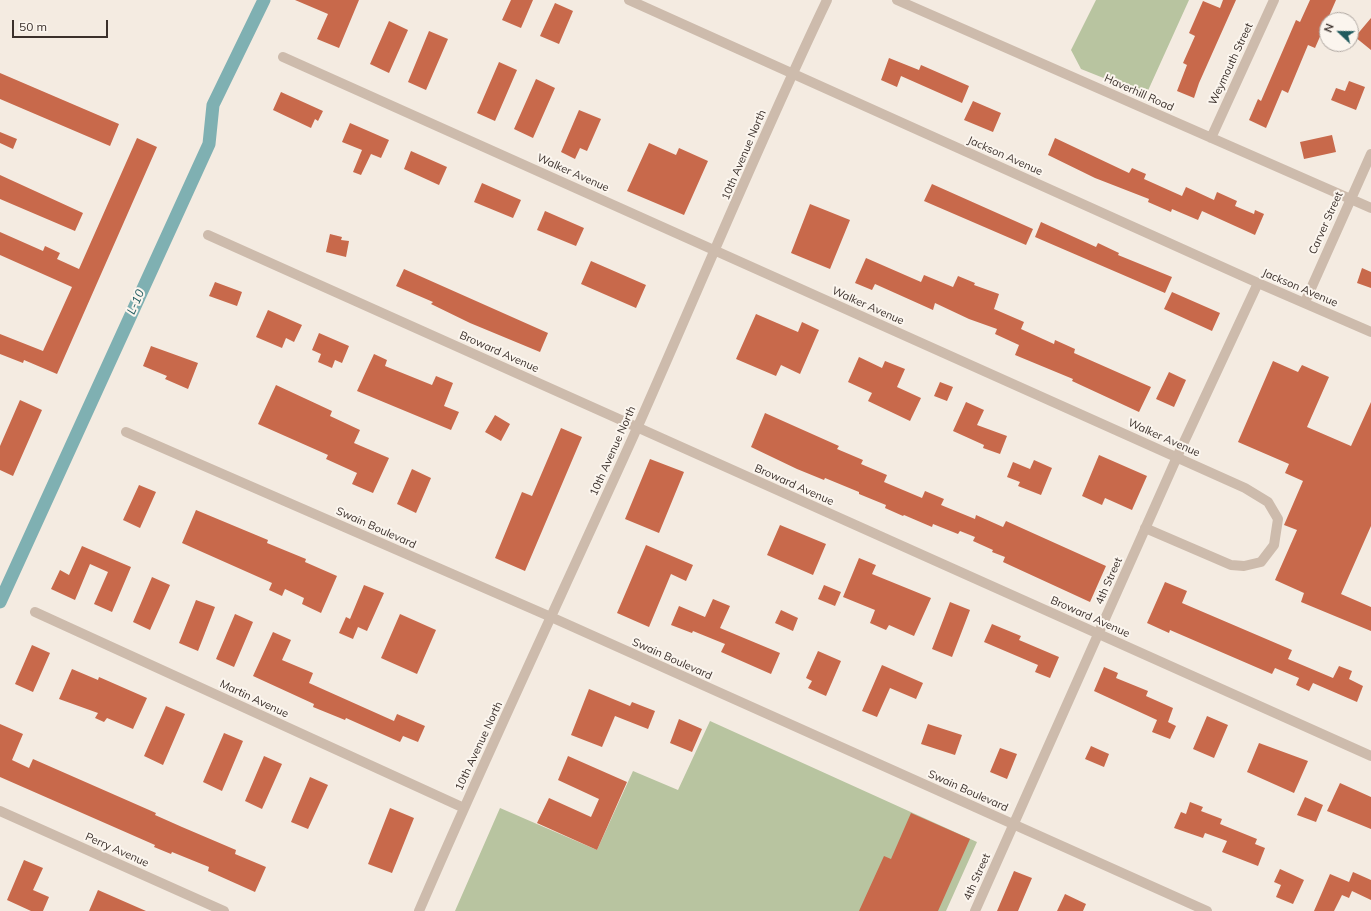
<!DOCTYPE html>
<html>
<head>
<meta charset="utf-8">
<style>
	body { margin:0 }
	#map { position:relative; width:1371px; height:911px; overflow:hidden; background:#f4ebe1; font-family:Mulish,sans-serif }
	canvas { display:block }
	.north { position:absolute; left:1319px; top:12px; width:40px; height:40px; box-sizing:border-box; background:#fbf5ee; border:1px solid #aea6a0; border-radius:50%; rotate:292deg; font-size:11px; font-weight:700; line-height:16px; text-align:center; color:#3b302b }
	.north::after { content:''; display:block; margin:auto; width:14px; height:18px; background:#1f5a5e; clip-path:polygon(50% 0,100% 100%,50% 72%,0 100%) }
	.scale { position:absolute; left:12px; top:20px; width:96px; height:18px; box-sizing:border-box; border:2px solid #3b302b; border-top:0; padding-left:5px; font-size:12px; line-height:14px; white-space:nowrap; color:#3b302b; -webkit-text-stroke:3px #fbf5ee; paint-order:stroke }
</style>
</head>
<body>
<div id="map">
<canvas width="1371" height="911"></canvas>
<div class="north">N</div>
<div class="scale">50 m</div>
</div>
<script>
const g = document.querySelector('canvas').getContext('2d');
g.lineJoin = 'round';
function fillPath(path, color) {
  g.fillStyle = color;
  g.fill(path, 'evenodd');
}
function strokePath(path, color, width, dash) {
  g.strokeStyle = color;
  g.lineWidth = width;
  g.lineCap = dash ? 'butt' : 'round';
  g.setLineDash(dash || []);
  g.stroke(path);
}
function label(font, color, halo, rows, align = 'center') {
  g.font = font + ' Mulish,sans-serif';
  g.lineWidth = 4;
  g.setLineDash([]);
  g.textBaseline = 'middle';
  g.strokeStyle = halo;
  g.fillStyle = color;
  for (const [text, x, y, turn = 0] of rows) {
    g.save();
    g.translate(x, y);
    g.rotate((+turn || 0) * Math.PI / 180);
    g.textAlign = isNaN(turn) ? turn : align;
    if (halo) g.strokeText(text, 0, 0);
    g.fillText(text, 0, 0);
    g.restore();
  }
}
const green = new Path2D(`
	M 1096,0 L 1189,0 L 1146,95 L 1081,69 L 1071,50 Z
	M 710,721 L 977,842 L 946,911 L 455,911 L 500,808 L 597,850 L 633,771 L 678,790 Z`);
const canal = new Path2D(`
	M 0,602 L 209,144 L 213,105 L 264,0`);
const building = new Path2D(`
	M 295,0 L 359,0 L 339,48 L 317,39 L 328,14 Z
	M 511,0 L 533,0 L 521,28 L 502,20 Z
	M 1223,0 L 1236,0 L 1199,83 L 1194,98 L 1177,91 L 1187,65 L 1183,63 L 1195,36 L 1189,33 L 1203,1 L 1220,8 Z
	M 1310,0 L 1336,0 L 1315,48 L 1308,45 L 1288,93 L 1282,90 L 1266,128 L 1249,120 L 1258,99 L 1261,101 L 1296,20 L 1300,22 Z
	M 555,3 L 573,11 L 559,44 L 540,36 Z
	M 1371,18 L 1371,50 L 1355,37 Z
	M 389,21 L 408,30 L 389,73 L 370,64 Z
	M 429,31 L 448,39 L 426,90 L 408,82 Z
	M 889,58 L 919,70 L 921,65 L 969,86 L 962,103 L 901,76 L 897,87 L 881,80 Z
	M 499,62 L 517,70 L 495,121 L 477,113 Z
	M 0,73 L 119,124 L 110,146 L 0,99 Z
	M 536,79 L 555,88 L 533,138 L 514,129 Z
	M 1349,81 L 1365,87 L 1356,110 L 1331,100 L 1336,88 L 1345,91 Z
	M 281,92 L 323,111 L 318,121 L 315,119 L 311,128 L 273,110 Z
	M 973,101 L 1001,113 L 993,132 L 964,120 Z
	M 579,110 L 601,119 L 587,151 L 580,148 L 575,159 L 561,152 Z
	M 350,123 L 389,140 L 381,158 L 371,154 L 361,175 L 353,172 L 362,150 L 342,142 Z
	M 0,132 L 17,139 L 13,149 L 0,143 Z
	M 1332,135 L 1336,152 L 1304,159 L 1300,142 Z
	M 137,138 L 157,147 L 57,374 L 24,360 L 23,363 L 0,354 L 0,334 L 43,351 L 72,287 L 0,255 L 0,232 L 43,251 L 45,246 L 60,253 L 57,259 L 79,269 Z
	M 1055,138 L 1129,173 L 1132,168 L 1146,174 L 1144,179 L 1182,196 L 1186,187 L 1214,200 L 1217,192 L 1237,201 L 1235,206 L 1254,214 L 1255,210 L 1264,214 L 1255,235 L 1202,211 L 1198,220 L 1172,209 L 1171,212 L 1148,202 L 1149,199 L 1095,178 L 1048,155 Z
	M 649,143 L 676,155 L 679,148 L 708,161 L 684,215 L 627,191 Z
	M 411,151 L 447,167 L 439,185 L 404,169 Z
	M 0,175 L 83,213 L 75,231 L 0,199 Z
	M 482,183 L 521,200 L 513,218 L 474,202 Z
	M 932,184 L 1033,229 L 1026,245 L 924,201 Z
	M 810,204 L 850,220 L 830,269 L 791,253 Z
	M 545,211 L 584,228 L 576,246 L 537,230 Z
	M 1041,222 L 1096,247 L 1098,243 L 1119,253 L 1118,255 L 1172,277 L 1165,293 L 1035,237 Z
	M 330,234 L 342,237 L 341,240 L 349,241 L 346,257 L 326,252 Z
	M 866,258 L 921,282 L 924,275 L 953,287 L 958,276 L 975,283 L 974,285 L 999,294 L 994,309 L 1024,322 L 1021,329 L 1054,344 L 1055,340 L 1075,349 L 1074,353 L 1151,387 L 1139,412 L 1072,381 L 1073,379 L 1015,355 L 1019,345 L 995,334 L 997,329 L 969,319 L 935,303 L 933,310 L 875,284 L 872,290 L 855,283 Z
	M 591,261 L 646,285 L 636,308 L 581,284 Z
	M 1362,268 L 1371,272 L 1371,288 L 1357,283 Z
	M 404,269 L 548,333 L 540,352 L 470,323 L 431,304 L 433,302 L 396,286 Z
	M 215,282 L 242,292 L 237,306 L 209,296 Z
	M 1172,292 L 1220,313 L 1212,331 L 1164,309 Z
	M 268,310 L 302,325 L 294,342 L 286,338 L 282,348 L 256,337 Z
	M 756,314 L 798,332 L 802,322 L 819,330 L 800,374 L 781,365 L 776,376 L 736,359 Z
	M 319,333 L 349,346 L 342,363 L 335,360 L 332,368 L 318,362 L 321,354 L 312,350 Z
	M 151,346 L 198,363 L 188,389 L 165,379 L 167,376 L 143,366 Z
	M 374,354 L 387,360 L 385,366 L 432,385 L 436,376 L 453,383 L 444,406 L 459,412 L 451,430 L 357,391 Z
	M 859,357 L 882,368 L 885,361 L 905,369 L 897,387 L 921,398 L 910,421 L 868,401 L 872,393 L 848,382 Z
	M 1273,361 L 1298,372 L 1302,365 L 1329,377 L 1307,427 L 1351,446 L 1371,402 L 1371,526 L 1341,594 L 1371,607 L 1371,631 L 1301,602 L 1304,593 L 1275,580 L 1297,530 L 1284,525 L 1303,481 L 1285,473 L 1289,464 L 1238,442 Z
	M 1169,372 L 1186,380 L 1174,407 L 1156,399 Z
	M 940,382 L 953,387 L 947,401 L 934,396 Z
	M 276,385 L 332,411 L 330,416 L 360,430 L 354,443 L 389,458 L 373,493 L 352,484 L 357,473 L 326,459 L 328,455 L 258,424 Z
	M 20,400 L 42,410 L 13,476 L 0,470 L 0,446 Z
	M 966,402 L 984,410 L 977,425 L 1007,436 L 1000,454 L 983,448 L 984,445 L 953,431 Z
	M 765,413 L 839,446 L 837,449 L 863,460 L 861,464 L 887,475 L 884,482 L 922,498 L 925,491 L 944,499 L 941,505 L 975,519 L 976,515 L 1003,527 L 1006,521 L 1106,566 L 1090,602 L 1003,562 L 1005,557 L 992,552 L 993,550 L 973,541 L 975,537 L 960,531 L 958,534 L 933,524 L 932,527 L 904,515 L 903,516 L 885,508 L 886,505 L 859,494 L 859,492 L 825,478 L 824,480 L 797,469 L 751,447 Z
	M 495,415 L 510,424 L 501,441 L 485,432 Z
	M 561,428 L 582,437 L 525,571 L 495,558 L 522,492 L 532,496 Z
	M 1099,455 L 1147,476 L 1132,510 L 1105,498 L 1102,505 L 1082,496 Z
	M 650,459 L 684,472 L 659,533 L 625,519 Z
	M 1034,460 L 1052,468 L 1041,495 L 1018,486 L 1020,482 L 1007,477 L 1013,462 L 1030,469 Z
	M 412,469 L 431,478 L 416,513 L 397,504 Z
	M 139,485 L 156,492 L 140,528 L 123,520 Z
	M 196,510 L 268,540 L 267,543 L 306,559 L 305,562 L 337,576 L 321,613 L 302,604 L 304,598 L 285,589 L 282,596 L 269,590 L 272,583 L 182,543 Z
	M 780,525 L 826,544 L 813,575 L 767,555 Z
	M 646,545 L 693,565 L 686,581 L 671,574 L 649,627 L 617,613 Z
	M 82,546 L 131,567 L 112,612 L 94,604 L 108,572 L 90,564 L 75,600 L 51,589 L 60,570 L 69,575 Z
	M 859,558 L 876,565 L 872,574 L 931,598 L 914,636 L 889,625 L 886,630 L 870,623 L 875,610 L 843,597 Z
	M 152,577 L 170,585 L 150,630 L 133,622 Z
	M 1165,582 L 1187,591 L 1182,603 L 1292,650 L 1288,659 L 1333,678 L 1339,666 L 1352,671 L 1349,679 L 1363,686 L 1357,702 L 1313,683 L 1309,691 L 1296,685 L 1299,678 L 1275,668 L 1272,674 L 1170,630 L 1169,633 L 1147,623 Z
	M 364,585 L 384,593 L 367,631 L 358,627 L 353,639 L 339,633 L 346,617 L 350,619 Z
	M 824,585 L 841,592 L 835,606 L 818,599 Z
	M 713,599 L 730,606 L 720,628 L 780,653 L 771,674 L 721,652 L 725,644 L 693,631 L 692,633 L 671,625 L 679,606 L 705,617 Z
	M 196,600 L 215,607 L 198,651 L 179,643 Z
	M 950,602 L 970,610 L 952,657 L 932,649 Z
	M 781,610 L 798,618 L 793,631 L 775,623 Z
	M 235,614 L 253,622 L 234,667 L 216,659 Z
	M 400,614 L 436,630 L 417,674 L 381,658 Z
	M 992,624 L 1021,636 L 1019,640 L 1059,657 L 1050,678 L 1035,672 L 1038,665 L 984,642 Z
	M 273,632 L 291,640 L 282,660 L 313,673 L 309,683 L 394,721 L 397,714 L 425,726 L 418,742 L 403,736 L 400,742 L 346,718 L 345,720 L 313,707 L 314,704 L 253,676 Z
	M 32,645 L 50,653 L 33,692 L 15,684 Z
	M 818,651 L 841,661 L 826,696 L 808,688 L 812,681 L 806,678 Z
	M 882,665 L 923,683 L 916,699 L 890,688 L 877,717 L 862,711 Z
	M 1104,667 L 1118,673 L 1116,678 L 1148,691 L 1146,696 L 1173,708 L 1168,722 L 1176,726 L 1170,739 L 1152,732 L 1157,720 L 1094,691 Z
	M 72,669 L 98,680 L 99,677 L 147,698 L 133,729 L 107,718 L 104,722 L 95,718 L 98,713 L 59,699 Z
	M 589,689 L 630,706 L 632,702 L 655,711 L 648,729 L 615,716 L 602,747 L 571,735 Z
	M 166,706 L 185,714 L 163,765 L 144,756 Z
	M 1207,716 L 1228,725 L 1214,758 L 1193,749 Z
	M 679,719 L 702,729 L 692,752 L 670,743 Z
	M 0,724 L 23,734 L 12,760 L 29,768 L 33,759 L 156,813 L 155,815 L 182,827 L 236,850 L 235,854 L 266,867 L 255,892 L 208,871 L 209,867 L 172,852 L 171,854 L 154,847 L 155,845 L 0,777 Z
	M 928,724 L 962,735 L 955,755 L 921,744 Z
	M 224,733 L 243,741 L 222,791 L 203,782 Z
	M 1259,743 L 1308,761 L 1294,793 L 1247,772 Z
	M 1091,746 L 1109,754 L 1104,767 L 1085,759 Z
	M 1000,748 L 1017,754 L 1007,779 L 990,772 Z
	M 264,756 L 282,764 L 262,809 L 245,801 Z
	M 568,756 L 627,782 L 597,850 L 537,823 L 549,798 L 591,817 L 599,799 L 558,780 Z
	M 310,777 L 328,785 L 308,829 L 291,822 Z
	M 1340,783 L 1371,797 L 1371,829 L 1327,811 Z
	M 1305,797 L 1323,805 L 1316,822 L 1297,815 Z
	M 1190,802 L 1203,807 L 1201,811 L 1222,819 L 1220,824 L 1257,839 L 1255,844 L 1265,848 L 1258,866 L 1222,852 L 1227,841 L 1205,833 L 1203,838 L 1174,828 L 1181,812 L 1186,814 Z
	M 390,808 L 414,818 L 392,873 L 368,864 Z
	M 911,813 L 970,839 L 938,911 L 859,911 L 884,856 L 891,859 Z
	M 24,860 L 43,868 L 33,890 L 49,897 L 43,911 L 31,911 L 7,900 Z
	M 1280,869 L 1304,880 L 1293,904 L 1276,897 L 1281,885 L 1274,882 Z
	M 1014,871 L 1032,878 L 1018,911 L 997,911 Z
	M 1353,872 L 1371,880 L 1371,900 L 1352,891 L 1349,898 L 1342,895 L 1334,911 L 1314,911 L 1330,874 L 1349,882 Z
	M 98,890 L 146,911 L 89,911 Z
	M 1065,894 L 1086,904 L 1083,911 L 1057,911 Z`);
const minor = new Path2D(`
	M 629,0 L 1258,283 L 1371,332
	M 897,0 L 1371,208
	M 283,57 L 1245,488 L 1268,502 L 1278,519 L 1274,545 L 1261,562 L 1244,566 L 1231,565 L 1145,528
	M 1211,138 L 1274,0
	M 208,235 L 1371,756
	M 1305,302 L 1371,154
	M 126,432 L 551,617 L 1207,911
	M 35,612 L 464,808
	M 0,811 L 224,911
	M 419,911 C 489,748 565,588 638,426 C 701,284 760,140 827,0
	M 975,911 L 1177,457 L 1258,283`);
const streetNames = [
	["Weymouth Street",1231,64,-65],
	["Haverhill Road",1139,93,24],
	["10th Avenue North",744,155,-67],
	["Jackson Avenue",1005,156,24],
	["Walker Avenue",573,173,24],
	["Carver Street",1326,223,-66],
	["Jackson Avenue",1300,288,23],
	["Walker Avenue",868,306,24],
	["Broward Avenue",499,352,24],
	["Walker Avenue",1164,438,24],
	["10th Avenue North",613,451,-66],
	["Broward Avenue",794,485,24],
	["Swain Boulevard",376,528,24],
	["4th Street",1109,581,-66],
	["Broward Avenue",1090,617,24],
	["Swain Boulevard",672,659,24],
	["Martin Avenue",254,699,25],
	["10th Avenue North",479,746,-65],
	["Swain Boulevard",968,791,24],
	["Perry Avenue",117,850,24],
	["4th Street",977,877,-66]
];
const waterNames = [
	["L-10",136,302,-66]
];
fillPath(green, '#b8c4a0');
strokePath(canal, '#7fb0b2', 13);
fillPath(building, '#c8694b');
strokePath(minor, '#cdbbac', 10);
label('11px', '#3b302b', '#fbf5ee', streetNames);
label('italic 12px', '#1f5a5e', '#fbf5ee', waterNames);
</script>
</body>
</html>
